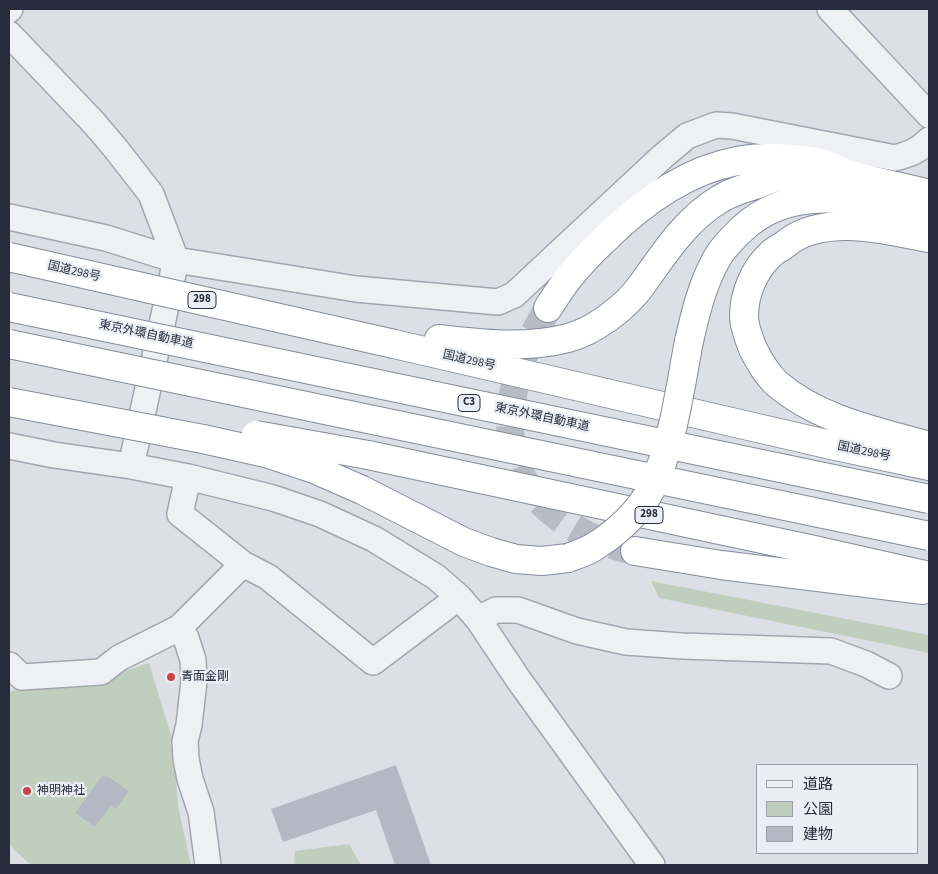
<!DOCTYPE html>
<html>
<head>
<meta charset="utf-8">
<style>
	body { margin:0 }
	#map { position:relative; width:938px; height:874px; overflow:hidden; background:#dcdfe6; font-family:"Source Sans 3","Noto Sans JP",sans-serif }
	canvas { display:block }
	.frame { position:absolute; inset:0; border:10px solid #262c3b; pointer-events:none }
	.legend { position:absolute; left:756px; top:764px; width:162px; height:90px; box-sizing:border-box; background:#ebeef4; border:1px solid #9ca0aa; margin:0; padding:6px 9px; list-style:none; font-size:15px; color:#262c3b }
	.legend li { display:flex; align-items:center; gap:10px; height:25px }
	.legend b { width:25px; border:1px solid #9ca0aa }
</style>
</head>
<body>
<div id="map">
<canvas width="938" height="874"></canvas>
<div class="frame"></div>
<ul class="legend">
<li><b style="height:6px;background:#eef0f4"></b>道路</li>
<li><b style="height:14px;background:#c0cfbd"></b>公園</li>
<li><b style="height:14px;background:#b3b8c2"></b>建物</li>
</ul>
</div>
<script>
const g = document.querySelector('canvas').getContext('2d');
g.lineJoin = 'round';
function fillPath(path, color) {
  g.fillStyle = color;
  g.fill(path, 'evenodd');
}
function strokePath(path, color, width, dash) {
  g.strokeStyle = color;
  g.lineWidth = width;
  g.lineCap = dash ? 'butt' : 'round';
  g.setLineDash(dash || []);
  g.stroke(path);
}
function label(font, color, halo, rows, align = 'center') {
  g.font = font + ' "Source Sans 3","Noto Sans JP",sans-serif';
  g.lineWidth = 4.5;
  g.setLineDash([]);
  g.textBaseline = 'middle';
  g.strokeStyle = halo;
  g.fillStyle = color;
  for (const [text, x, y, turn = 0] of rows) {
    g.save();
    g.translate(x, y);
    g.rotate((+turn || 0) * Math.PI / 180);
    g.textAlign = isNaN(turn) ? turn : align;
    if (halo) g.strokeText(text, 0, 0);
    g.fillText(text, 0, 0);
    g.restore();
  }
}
const green = new Path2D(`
	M 651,581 L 929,635 L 929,653 L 659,598 Z
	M 149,663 L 173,742 L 178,806 L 191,865 L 31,865 L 9,845 L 9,693 L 17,688 L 103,678 Z
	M 349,844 L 361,865 L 294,865 L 295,851 Z`);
const building = new Path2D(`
	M 396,765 L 431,865 L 395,865 L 376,810 L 283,842 L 271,809 Z
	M 103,775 L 106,777 L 107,776 L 129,791 L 116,809 L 111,805 L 95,827 L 75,813 Z`);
const highwayTunnel = new Path2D(`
	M 548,308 C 538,326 528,344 521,363 C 513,388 508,415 511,442 C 512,447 512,453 513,457 C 527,500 568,530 609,544 C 618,547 626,549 635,551`);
const minor = new Path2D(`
	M 830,9 L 929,115
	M 9,10 L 10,9
	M 9,34 L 94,123 L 116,149 L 151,194 L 176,260 L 131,466
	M 9,217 L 106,238 L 176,260 L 356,289 L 498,302 L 514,295 L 662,157 L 687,136 L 716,125 L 732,126 L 895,158 C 909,154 919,151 929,140
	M 9,446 L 54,455 L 131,466 L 188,477 L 273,498 L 320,514 L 374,539 L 436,577 L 459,597 L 478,619 L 518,679 L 652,865
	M 188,477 L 180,514 L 243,564
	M 478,619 L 496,610 L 518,610 L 577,631 L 626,642 L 682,646 L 831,651 L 866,664 L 889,676
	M 9,665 L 22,677 L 101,672 L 119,658 L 179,628
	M 208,865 L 201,812 L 190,779 L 186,759 L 185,741 L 189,725 L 194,681 L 193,660 L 186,638 L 179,628 L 243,564 L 268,577 L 373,662 L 459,597`);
const highway = new Path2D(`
	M 929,238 C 891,231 851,220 813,230 C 802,233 791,239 783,246 C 779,248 774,251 770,255 C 754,270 744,294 744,316 C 744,326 749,339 753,349 C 759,361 766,373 776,383 C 819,420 876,431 929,446
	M 548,308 C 554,299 560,289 567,280 C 578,266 590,253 603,241 C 640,204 684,171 737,161 C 764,156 794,158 820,163 C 830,165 839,171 848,174 C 875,182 902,187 929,194
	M 439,339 C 481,344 526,349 568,338 C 594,331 625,308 641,286 C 664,254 685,220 720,199 C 731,192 745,188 758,184 C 765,181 773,178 780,177 C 803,174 826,174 848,174
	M 689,341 C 696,311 702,285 717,258 C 723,247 733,238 742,229 C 794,180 868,200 929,220
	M 394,344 L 831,445 L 929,466
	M 368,455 L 814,550 L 929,576
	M 362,490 L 464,542 L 491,552 L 516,559 L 542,561 L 568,558
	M 635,551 L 721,565 L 923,590`);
const highwayBridge = new Path2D(`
	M 9,257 L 394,344
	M 9,307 L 929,499
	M 9,344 L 929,536
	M 9,402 L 203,439 L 266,453 L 314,469 L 362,490
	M 256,435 L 368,455
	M 568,558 C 576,555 585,552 592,548 C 614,535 640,512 651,489 C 673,446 680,388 689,341`);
const markers = [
	[171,677,5,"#ca414c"],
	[27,791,5,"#ca414c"]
];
const shields = [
	[202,300,28],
	[469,403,22],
	[649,515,28]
];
const shieldNames = [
	["298",202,300],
	["C3",469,403],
	["298",649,515]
];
const streetNames = [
	["国道298号",74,272,13],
	["東京外環自動車道",146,335,12],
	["国道298号",469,361,13],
	["東京外環自動車道",542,418,12],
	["国道298号",864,452,12]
];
const poiNames = [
	["青面金剛",181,677],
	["神明神社",37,791]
];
fillPath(green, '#c0cfbd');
fillPath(building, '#b3b8c2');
strokePath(highwayTunnel, '#b8bbc4', 28, [28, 14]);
strokePath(minor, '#a2a6af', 28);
strokePath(highway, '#848b9c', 30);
strokePath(minor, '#eef0f4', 25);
strokePath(highway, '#fff', 28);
strokePath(highwayBridge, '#848b9c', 30, []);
strokePath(highwayBridge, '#fff', 28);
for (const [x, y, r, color] of markers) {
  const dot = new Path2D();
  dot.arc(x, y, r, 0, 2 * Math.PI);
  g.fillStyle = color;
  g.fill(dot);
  strokePath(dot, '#ebeef4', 2);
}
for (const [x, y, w] of shields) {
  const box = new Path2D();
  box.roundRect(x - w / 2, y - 8.5, w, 17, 4);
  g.fillStyle = '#ebeef4';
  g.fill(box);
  strokePath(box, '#262c3b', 1);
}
label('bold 11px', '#262c3b', null, shieldNames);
label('12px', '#262c3b', '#ebeef4', streetNames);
label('12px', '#262c3b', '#ebeef4', poiNames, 'left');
</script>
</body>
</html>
